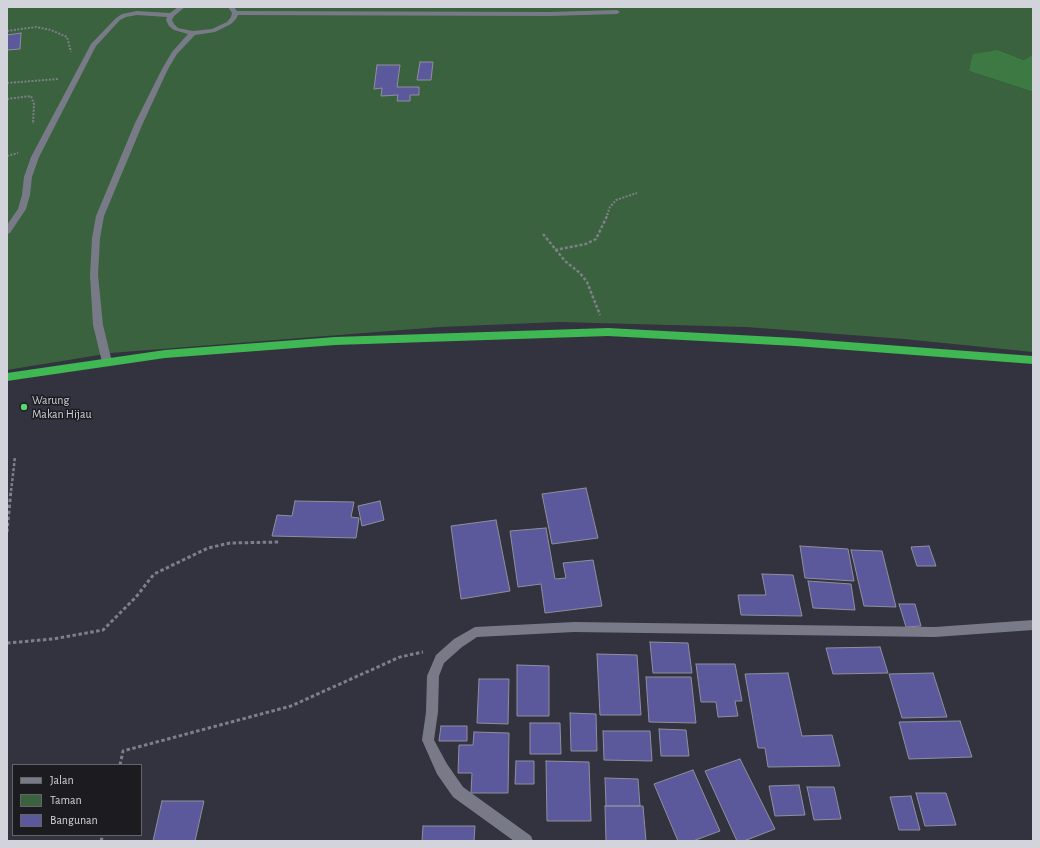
<!DOCTYPE html>
<html>
<head>
<meta charset="utf-8">
<style>
	body { margin:0 }
	#map { position:relative; width:1040px; height:848px; overflow:hidden; background:#32333f; font-family:"Alegreya Sans",sans-serif }
	canvas { display:block }
	.frame { position:absolute; inset:0; border:8px solid #d2d3db; pointer-events:none }
	.legend { position:absolute; left:12px; top:764px; width:130px; height:72px; box-sizing:border-box; background:#1b1b20; border:1px solid #64656b; margin:0; padding:5px 7px; list-style:none; font-size:12px; color:#d2d3db }
	.legend li { display:flex; align-items:center; gap:8px; height:20px }
	.legend b { width:20px; border:1px solid #64656b }
</style>
</head>
<body>
<div id="map">
<canvas width="1040" height="848"></canvas>
<div class="frame"></div>
<ul class="legend">
<li><b style="height:5px;background:#797a88"></b>Jalan</li>
<li><b style="height:11px;background:#3b623e"></b>Taman</li>
<li><b style="height:11px;background:#5b599c"></b>Bangunan</li>
</ul>
</div>
<script>
const g = document.querySelector('canvas').getContext('2d');
g.lineJoin = 'round';
function fill(path, color) {
  g.fillStyle = color;
  g.fill(path, 'evenodd');
}
function toPath(rows) {
  const path = new Path2D();
  for (const r of rows) {
    path.moveTo(r[0], r[1]);
    for (let i = 2; i < r.length; i += 2) path.lineTo(r[i], r[i + 1]);
  }
  return path;
}
function stroke(path, color, width, dash) {
  g.strokeStyle = color;
  g.lineWidth = width;
  g.lineCap = dash ? 'butt' : 'round';
  g.setLineDash(dash || []);
  g.stroke(path);
}
function write(font, color, halo, rows, align = 'center') {
  g.font = font + ' "Alegreya Sans",sans-serif';
  g.lineWidth = 3;
  g.setLineDash([]);
  g.textBaseline = 'middle';
  g.strokeStyle = halo;
  g.fillStyle = color;
  for (const [text, x, y, turn = 0] of rows) {
    g.save();
    g.translate(x, y);
    g.rotate((+turn || 0) * Math.PI / 180);
    g.textAlign = isNaN(turn) ? turn : align;
    if (halo) g.strokeText(text, 0, 0);
    g.fillText(text, 0, 0);
    g.restore();
  }
}
const green = toPath([
	[7,7,1033,7,1033,54,1024,60,998,50,969,71,1033,92,1033,352,904,339,746,327,559,322,440,327,111,353,7,370]
]);
const forest = toPath([
	[998,50,1024,60,1033,54,1033,92,969,71,973,54]
]);
const building = toPath([
	[21,33,20,49,7,50,7,35,21,33],
	[420,62,433,62,431,80,417,80,420,62],
	[377,65,400,65,397,87,419,87,419,95,410,95,410,101,397,101,398,95,381,96,382,88,374,89,377,65],
	[586,488,598,538,552,544,542,494,586,488],
	[295,501,354,502,351,517,359,518,356,538,272,536,277,515,292,516,295,501],
	[380,501,384,520,362,526,358,506,380,501],
	[496,520,510,591,461,599,451,526,496,520],
	[546,528,555,579,566,578,563,563,593,560,602,606,545,613,541,584,518,587,510,531,546,528],
	[800,546,848,549,854,581,805,578,800,546],
	[929,546,936,566,917,566,911,547,929,546],
	[851,550,882,551,896,607,864,606,851,550],
	[762,574,793,575,802,616,741,615,738,595,766,595,762,574],
	[808,581,851,584,855,610,813,608,808,581],
	[899,604,915,604,921,626,906,627,899,604],
	[650,642,688,643,692,673,653,673,650,642],
	[880,647,888,673,833,674,826,648,880,647],
	[597,654,637,655,641,715,600,715,597,654],
	[696,664,735,664,742,701,735,701,738,716,718,717,716,702,701,702,696,664],
	[517,665,549,666,549,716,517,716,517,665],
	[788,673,802,736,832,735,840,766,768,767,765,748,758,748,745,674,788,673],
	[933,673,947,717,902,718,889,674,933,673],
	[646,677,691,677,696,723,649,722,646,677],
	[479,679,509,679,508,724,477,723,479,679],
	[570,713,596,714,597,751,571,751,570,713],
	[960,721,972,757,909,759,899,722,960,721],
	[530,723,560,723,561,754,530,754,530,723],
	[441,726,467,726,467,741,439,741,441,726],
	[659,729,686,730,689,756,661,756,659,729],
	[603,731,650,731,652,761,604,760,603,731],
	[474,732,509,733,508,793,471,793,472,773,458,773,459,745,473,745,474,732],
	[740,759,775,829,744,841,737,841,705,771,740,759],
	[516,761,534,761,534,784,515,784,516,761],
	[546,761,589,762,591,821,547,821,546,761],
	[693,770,720,831,693,841,678,841,654,784,693,770],
	[605,778,638,779,640,806,606,806,605,778],
	[799,785,805,815,775,816,769,786,799,785],
	[807,787,834,787,841,819,814,820,807,787],
	[916,793,946,793,956,825,925,826,916,793],
	[911,796,920,830,899,830,890,797,911,796],
	[162,801,204,801,195,841,153,841,162,801],
	[605,806,643,806,646,841,606,841,605,806],
	[423,826,475,826,474,841,422,841,423,826]
]);
const pathFar2 = toPath([
	[7,31,36,27,51,30,67,37,71,52],
	[7,83,58,79],
	[7,99,31,96,34,104,33,124],
	[7,156,18,153],
	[607,215,610,207,616,200,637,193]
]);
const pathFar1 = toPath([
	[543,234,565,261,580,273,587,282,600,315],
	[555,250,586,244,596,239,608,214],
	[11,491,15,457]
]);
const path = toPath([
	[7,532,11,490],
	[7,643,53,639,103,630,136,597,154,574,208,548,230,543,280,542],
	[120,765,123,751,291,706,400,657,423,652],
	[101,841,103,835]
]);
const minor = toPath([
	[178,7,185,7,174,16,172,20,174,24,178,28,193,31,212,29,227,22,231,17,232,13,228,7,234,7,237,11,549,12,617,10,620,12,617,14,549,16,238,15,236,19,231,24,215,32,195,35,177,54,168,69,143,123,104,216,100,238,98,275,103,325,112,362,107,365,102,362,93,325,90,275,92,238,96,216,135,123,162,69,172,52,188,34,174,30,169,26,166,20,167,17,137,15,126,17,120,20,96,46,39,157,32,177,30,195,26,209,10,233,7,234,7,225,18,209,22,195,24,177,31,157,91,44,116,18,122,14,137,11,170,13,178,7],
	[1033,620,1033,630,935,637,574,632,477,637,462,647,444,663,439,676,438,712,434,740,447,764,463,787,531,836,533,841,514,841,453,797,437,774,422,740,426,712,427,676,436,655,454,639,475,627,574,622,935,627,1033,620]
]);
const highway = toPath([
	[608,328,795,338,1033,356,1033,364,795,346,608,336,335,345,165,358,7,381,7,373,165,350,335,337,608,328]
]);
const markers = [
	[24,407,4,"#5dd56d"]
];
const poiNames = [
	["Warung",32,400],
	["Makan Hijau",32,414]
];
fill(green, '#3b623e');
fill(forest, '#3d7943');
fill(building, '#5b599c');
stroke(building, '#8f8f9e', 1);
stroke(pathFar2, '#7e7f89', 2, [2, 1.5]);
stroke(pathFar1, '#7e7f89', 2.5, [3, 2]);
stroke(path, '#7e7f89', 3, [3.5, 2.5]);
fill(minor, '#797a88');
fill(highway, '#3fb752');
for (const [x, y, r, color] of markers) {
  const dot = new Path2D();
  dot.arc(x, y, r, 0, 2 * Math.PI);
  g.fillStyle = color;
  g.fill(dot);
  stroke(dot, '#1b1b20', 1.5);
}
write('12px', '#d2d3db', '#1b1b20', poiNames, 'left');
</script>
</body>
</html>
